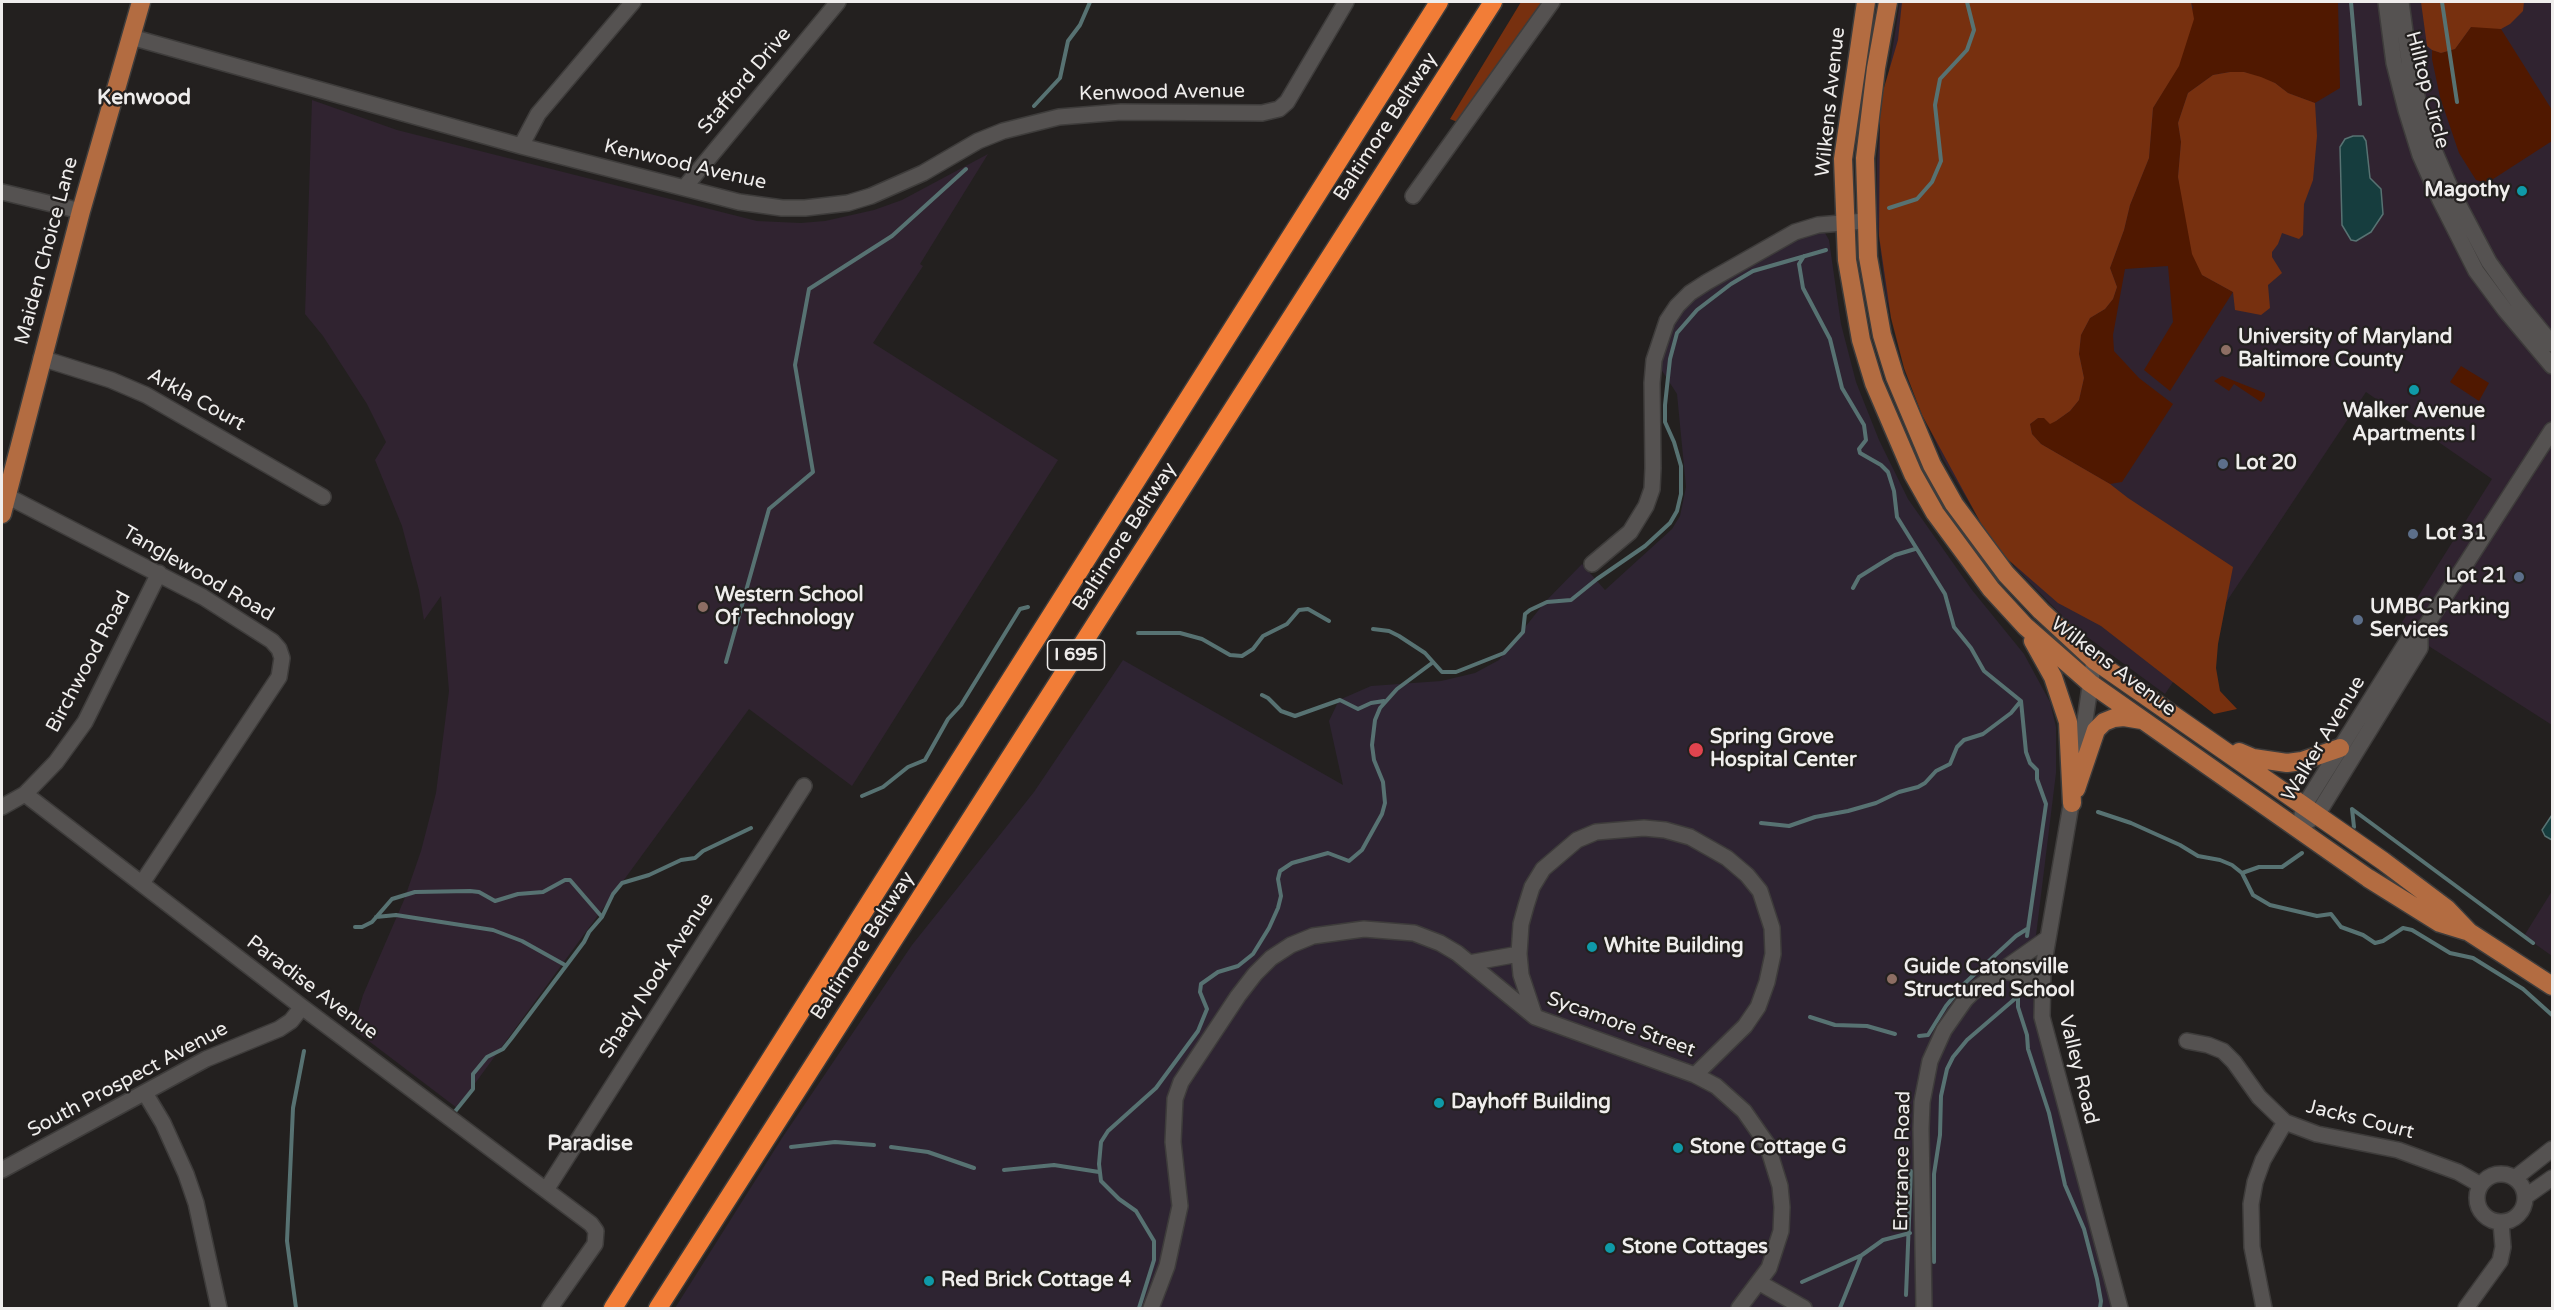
<!DOCTYPE html>
<html>
<head>
<meta charset="utf-8">
<style>
	body { margin:0 }
	#map { position:relative; width:2554px; height:1310px; overflow:hidden; background:#23201f; font-family:"Varela Round",sans-serif }
	canvas { display:block }
	.frame { position:absolute; inset:0; border:3px solid #efedec; pointer-events:none }
</style>
</head>
<body>
<div id="map">
<canvas width="2554" height="1310"></canvas>
<div class="frame"></div>
</div>
<script>
const g = document.querySelector('canvas').getContext('2d');
g.lineJoin = 'round';
function fill(path, color) {
  g.fillStyle = color;
  g.fill(path, 'evenodd');
}
function toPath(rows) {
  const path = new Path2D();
  for (const r of rows) {
    if (r.length === 3) {
      path.moveTo(r[0] + r[2], r[1]);
      path.arc(r[0], r[1], r[2], 0, 2 * Math.PI);
      continue;
    }
    path.moveTo(r[0], r[1]);
    for (let i = 2; i < r.length; i += 2) path.lineTo(r[i], r[i + 1]);
  }
  return path;
}
function stroke(path, color, width, dash) {
  g.strokeStyle = color;
  g.lineWidth = width;
  g.lineCap = dash ? 'butt' : 'round';
  g.setLineDash(dash || []);
  g.stroke(path);
}
function write(font, color, halo, rows, align = 'center') {
  g.font = font + ' "Varela Round",sans-serif';
  g.lineWidth = 4.5;
  g.setLineDash([]);
  g.textBaseline = 'middle';
  g.strokeStyle = halo;
  g.fillStyle = color;
  for (const [text, x, y, turn = 0] of rows) {
    g.save();
    g.translate(x, y);
    g.rotate((+turn || 0) * Math.PI / 180);
    g.textAlign = isNaN(turn) ? turn : align;
    if (halo) g.strokeText(text, 0, 0);
    g.fillText(text, 0, 0);
    g.restore();
  }
}
const education = toPath([
	[1900,2,2552,2,2552,725,2399,627,2492,479,2366,392,2165,694,2071,625,2016,568,1987,532,1943,459,1906,373,1886,296,1877,221,1877,160,1881,121],
	[312,100,397,130,757,221,801,223,825,221,874,210,902,200,988,154,920,264,923,266,873,343,1058,460,852,786,749,709,457,1108,353,1029,363,995,404,900,421,851,436,793,449,691,441,596,424,620,419,590,402,526,375,460,386,442,367,404,323,336,305,314],
	[2552,891,2552,956,2524,936]
]);
const medical = toPath([
	[1814,233,1825,233,1829,240,1841,324,1856,382,1879,440,1908,499,1972,590,2024,654,2050,702,2056,727,2056,773,2033,960,2032,992,2040,1036,2113,1308,675,1308,782,1138,912,945,1034,792,1123,660,1343,785,1329,721,1339,700,1371,686,1441,681,1475,673,1499,660,1545,602,1582,564,1605,590,1672,529,1680,516,1686,487,1677,394,1657,363,1675,316,1690,301,1775,249]
]);
const green = toPath([
	[2191,2,2338,2,2340,88,2315,103,2288,93,2275,83,2244,72,2230,72,2213,75,2188,93,2178,123,2181,142,2178,177,2202,275,2233,292,2170,391,2144,370,2173,322,2168,266,2125,269,2113,335,2114,351,2139,378,2173,404,2122,482,2110,484,2041,444,2032,434,2030,424,2038,418,2044,417,2050,423,2056,421,2070,411,2079,400,2084,378,2079,354,2081,335,2090,318,2105,309,2113,299,2117,287,2110,268,2124,230,2130,205,2149,158,2153,108,2179,65,2193,7],
	[2485,26,2501,29,2552,110,2552,141,2487,183,2476,180,2459,153,2440,97,2432,59,2432,50,2441,53,2455,49,2471,27],
	[2461,366,2489,383,2479,401,2450,382],
	[2222,376,2265,393,2265,396,2261,402,2234,384,2229,391,2214,381]
]);
const forest = toPath([
	[1521,2,1543,2,1460,123,1450,119],
	[1902,2,2191,2,2194,19,2179,66,2153,108,2149,158,2130,205,2124,230,2110,268,2117,287,2113,299,2105,309,2090,318,2081,335,2079,354,2084,378,2079,400,2070,411,2056,421,2050,424,2044,418,2038,418,2030,424,2032,434,2041,444,2110,484,2128,498,2233,567,2218,644,2216,668,2220,691,2237,709,2214,714,2101,626,2058,603,2004,556,1989,538,1922,415,1904,368,1891,318,1879,236,1880,115,1883,91,1898,40],
	[2421,2,2524,2,2523,11,2510,24,2501,29,2471,27,2455,49,2441,53,2432,50,2427,46],
	[2230,72,2244,72,2261,77,2275,83,2288,93,2315,103,2317,136,2313,180,2304,204,2303,235,2299,239,2282,233,2278,244,2272,252,2272,257,2282,273,2268,285,2270,308,2261,315,2235,310,2233,292,2202,275,2192,254,2178,177,2181,142,2178,123,2188,93,2213,75]
]);
const water = toPath([
	[2353,136,2363,136,2366,141,2370,178,2381,189,2383,214,2371,232,2356,241,2351,240,2342,225,2340,147,2345,139,2353,136],
	[2552,815,2552,840,2545,836,2542,830,2552,815]
]);
const stream = toPath([
	[2351,2,2360,104],
	[2442,2,2457,102],
	[1034,106,1060,78,1068,41,1080,25,1090,2],
	[1889,208,1917,199,1932,182,1941,161,1935,105,1940,79,1967,50,1974,30,1967,2],
	[1804,256,1799,264,1803,288,1830,339,1842,388,1864,425,1866,440,1859,449,1860,453,1881,465,1888,472,1894,491,1897,517,1945,594,1954,627,1971,648,1984,671,2021,701,2026,752,2030,763,2037,770,2037,779,2046,804,2027,936],
	[1853,588,1859,577,1883,562,1895,555,1915,549],
	[1373,629,1389,631,1399,636,1425,653,1442,672,1456,672,1504,653,1523,632,1525,614,1530,610,1547,602,1571,600,1597,579,1645,546,1670,523,1677,511,1681,494,1681,466,1674,442,1665,422,1665,405,1670,359,1677,333,1697,310,1731,284,1753,271,1826,250],
	[1138,633,1180,633,1202,639,1230,655,1242,656,1253,649,1263,636,1287,624,1299,610,1308,609,1329,621],
	[726,662,769,509,813,472,795,365,809,289,892,236,966,169],
	[1262,695,1268,698,1281,711,1295,716,1340,700,1358,709,1371,703,1384,701],
	[862,796,883,787,908,767,925,760,948,719,961,705,1020,609,1028,607],
	[2352,809,2533,943],
	[2352,809,2354,827],
	[2098,812,2131,823,2180,845,2198,856,2220,860,2232,865,2242,873,2253,895,2270,905,2317,916,2331,914,2341,927,2363,935,2375,943,2383,941,2403,928,2412,930,2450,953,2473,958,2523,989,2552,1015],
	[1761,823,1789,826,1815,817,1848,811,1876,803,1899,792,1918,787,1925,783,1936,771,1950,764,1957,747,1964,740,1983,734,2011,713,2020,702],
	[2242,873,2259,867,2282,867,2302,853],
	[376,917,396,915,493,930,522,941,565,965],
	[355,927,362,927,372,922,392,899,415,892,470,891,479,892,495,901,518,894,543,892,565,880,570,880,602,917],
	[2018,985,2018,1007,2027,1035,2028,1049,2049,1113,2065,1185,2084,1229,2097,1279,2101,1301,2100,1308],
	[1810,1017,1835,1025,1867,1026,1895,1034],
	[1919,1036,1928,1035,1946,1006,1965,983,2016,936,2027,929],
	[453,1114,473,1089,473,1074,487,1057,503,1049,511,1039,584,942,589,932,602,917,613,894,622,883,649,875,681,860,695,858,703,851,751,828],
	[791,1147,835,1142,874,1145],
	[891,1147,928,1152,974,1168],
	[1004,1170,1054,1165,1099,1172],
	[1934,1262,1934,1174,1940,1135,1941,1096,1947,1069,1953,1057,1967,1040,2017,997],
	[1802,1282,1862,1255,1883,1240,1910,1233],
	[1906,1295,1911,1171],
	[296,1308,287,1241,293,1108,304,1051],
	[1139,1308,1154,1260,1154,1241,1136,1211,1119,1199,1101,1181,1099,1164,1101,1142,1108,1131,1156,1088,1198,1031,1207,1009,1200,992,1201,984,1218,972,1238,966,1253,954,1269,928,1278,908,1281,896,1278,879,1280,871,1292,863,1328,853,1349,861,1362,850,1382,814,1385,803,1383,782,1374,760,1372,745,1375,720,1380,708,1397,689,1432,663],
	[1840,1308,1861,1256]
]);
const minor = toPath([
	[2386,2,2394,63,2406,110,2420,155,2440,200,2476,271,2505,310,2552,366],
	[2401,2,2409,61,2419,105,2434,150,2453,194,2489,262,2517,301,2552,344],
	[131,37,521,146,739,202,782,208,805,208,848,203,871,196,923,173,978,141,1003,131,1059,117,1121,112,1262,113,1279,109,1287,102,1346,2],
	[521,146,538,114,633,2],
	[684,188,838,2],
	[2,192,81,211],
	[1413,196,1552,2],
	[41,358,111,380,146,395,323,497],
	[7,496,203,597,272,641,279,649,282,658,279,677,142,883],
	[1592,564,1630,532,1646,506,1652,489,1653,468,1652,383,1654,360,1667,321,1677,306,1690,293,1707,282,1795,232,1818,225,1865,221],
	[2078,767,2094,660],
	[2073,793,2043,968,2042,1017,2120,1308],
	[25,794,56,762,85,722,159,573],
	[2,807,25,794,302,1007,591,1224,596,1231,595,1244,550,1308],
	[2302,815,2304,806,2408,640,2420,635],
	[2298,828,2317,815,2420,648,2420,635,2552,430],
	[1469,963,1519,954],
	[2003,971,2021,974,2041,991],
	[1535,1017,1521,975,1519,954,1521,924,1526,906,1532,887,1543,869,1577,840,1596,832,1644,828,1665,830,1690,837,1727,858,1747,875,1760,891,1772,928,1773,954,1767,982,1758,1007,1745,1026,1695,1075],
	[2187,1041,2208,1045,2223,1051,2234,1062,2259,1097,2285,1122,2317,1134,2398,1150,2458,1172,2479,1184],
	[145,1093,163,1123,186,1174,196,1203,219,1308],
	[2,1170,206,1059,279,1029,291,1021,302,1007],
	[2501,1198,24],
	[2515,1178,2552,1149],
	[546,1190,804,786],
	[2525,1197,2552,1178],
	[1760,1283,1804,1308],
	[1151,1308,1167,1266,1180,1206,1173,1142,1175,1099,1181,1082,1238,996,1255,974,1271,958,1291,945,1313,936,1364,929,1414,933,1440,943,1457,953,1535,1017,1695,1075,1716,1086,1744,1111,1767,1144,1780,1186,1782,1207,1781,1231,1769,1268,1739,1308],
	[1924,1308,1921,1129,1922,1102,1930,1061,1944,1030,1965,1000,1977,988,2048,938],
	[2264,1308,2252,1247,2251,1204,2255,1182,2263,1160,2285,1122],
	[2466,1308,2500,1261,2503,1247,2501,1223]
]);
const major = toPath([
	[1866,2,1843,159,1847,260,1861,340,1874,383,1913,474,1935,513,1991,589,2025,626,2090,683,2368,878,2440,923,2466,931],
	[1888,2,1876,68,1865,158,1868,257,1882,335,1895,377,1932,465,1954,504,2006,574,2041,611,2094,660,2383,861,2447,909,2469,932,2552,986],
	[2,514,81,211,141,2],
	[2033,641,2053,677,2068,722,2072,803],
	[2239,752,2253,758,2287,763,2302,761,2340,748],
	[2076,789,2096,730,2104,722,2114,718,2124,717,2142,720]
]);
const highway = toPath([
	[613,1308,1439,2],
	[658,1308,1493,2]
]);
const markers = [
	[2522,191,6,"#0f9aa8"],
	[2226,350,6,"#8d6e63"],
	[2414,390,6,"#0f9aa8"],
	[2223,464,6,"#5c6f8a"],
	[2413,534,6,"#5c6f8a"],
	[2519,577,6,"#5c6f8a"],
	[703,607,6,"#8d6e63"],
	[2358,620,6,"#5c6f8a"],
	[1696,750,8,"#e0444e"],
	[1592,947,6,"#0f9aa8"],
	[1892,979,6,"#8d6e63"],
	[1439,1103,6,"#0f9aa8"],
	[1678,1148,6,"#0f9aa8"],
	[1610,1248,6,"#0f9aa8"],
	[929,1281,6,"#0f9aa8"]
];
const shields = [
	[1076,655,57]
];
const shieldNames = [
	["I 695",1076,655]
];
const streetNames = [
	["Stafford Drive",745,81,-50],
	["Hilltop Circle",2427,90,75],
	["Kenwood Avenue",1162,93,-1],
	["Wilkens Avenue",1831,102,-84],
	["Baltimore Beltway",1386,127,-57],
	["Kenwood Avenue",685,165,13],
	["Maiden Choice Lane",47,251,-75],
	["Arkla Court",196,400,29],
	["Baltimore Beltway",1125,537,-57],
	["Tanglewood Road",198,574,30],
	["Birchwood Road",89,662,-62],
	["Wilkens Avenue",2113,667,37],
	["Walker Avenue",2324,739,-59],
	["Baltimore Beltway",863,946,-57],
	["Shady Nook Avenue",657,976,-57],
	["Paradise Avenue",312,988,37],
	["Sycamore Street",1621,1025,20],
	["Valley Road",2078,1070,76],
	["South Prospect Avenue",128,1080,-28],
	["Jacks Court",2360,1120,14],
	["Entrance Road",1903,1161,-89]
];
const poiNames = [
	["Magothy",2510,191,"right"],
	["University of Maryland",2238,338],
	["Baltimore County",2238,361],
	["Walker Avenue",2414,412,"center"],
	["Apartments I",2414,435,"center"],
	["Lot 20",2235,464],
	["Lot 31",2425,534],
	["Lot 21",2507,577,"right"],
	["Western School",715,596],
	["Of Technology",715,619],
	["UMBC Parking",2370,608],
	["Services",2370,631],
	["Spring Grove",1710,738],
	["Hospital Center",1710,761],
	["White Building",1604,947],
	["Guide Catonsville",1904,968],
	["Structured School",1904,991],
	["Dayhoff Building",1451,1103],
	["Stone Cottage G",1690,1148],
	["Stone Cottages",1622,1248],
	["Red Brick Cottage 4",941,1281]
];
const neighbourhoodNames = [
	["Kenwood",144,98],
	["Paradise",590,1144]
];
fill(education, '#302330');
fill(medical, '#2e2432');
fill(green, '#501800');
fill(forest, '#77300f');
fill(water, '#163d3e');
stroke(water, '#577272', 1.5);
stroke(stream, '#577272', 4);
stroke(minor, '#3e3c3b', 18);
stroke(major, '#3e3c3b', 21);
stroke(highway, '#3e3c3b', 21);
stroke(minor, '#555251', 15);
stroke(major, '#b36c41', 18);
stroke(highway, '#f27d37', 18);
for (const [x, y, r, color] of markers) {
  const dot = new Path2D();
  dot.arc(x, y, r, 0, 2 * Math.PI);
  g.fillStyle = color;
  g.fill(dot);
  stroke(dot, '#23201f', 2);
}
for (const [x, y, w] of shields) {
  const box = new Path2D();
  box.roundRect(x - w / 2, y - 15, w, 30, 4.5);
  g.fillStyle = '#23201f';
  g.fill(box);
  stroke(box, '#efedec', 1.5);
}
write('bold 18px', '#efedec', null, shieldNames);
write('20px', '#efedec', '#23201f', streetNames);
write('bold 20px', '#efedec', '#23201f', poiNames, 'left');
write('bold 21px', '#efedec', '#23201f', neighbourhoodNames);
</script>
</body>
</html>
